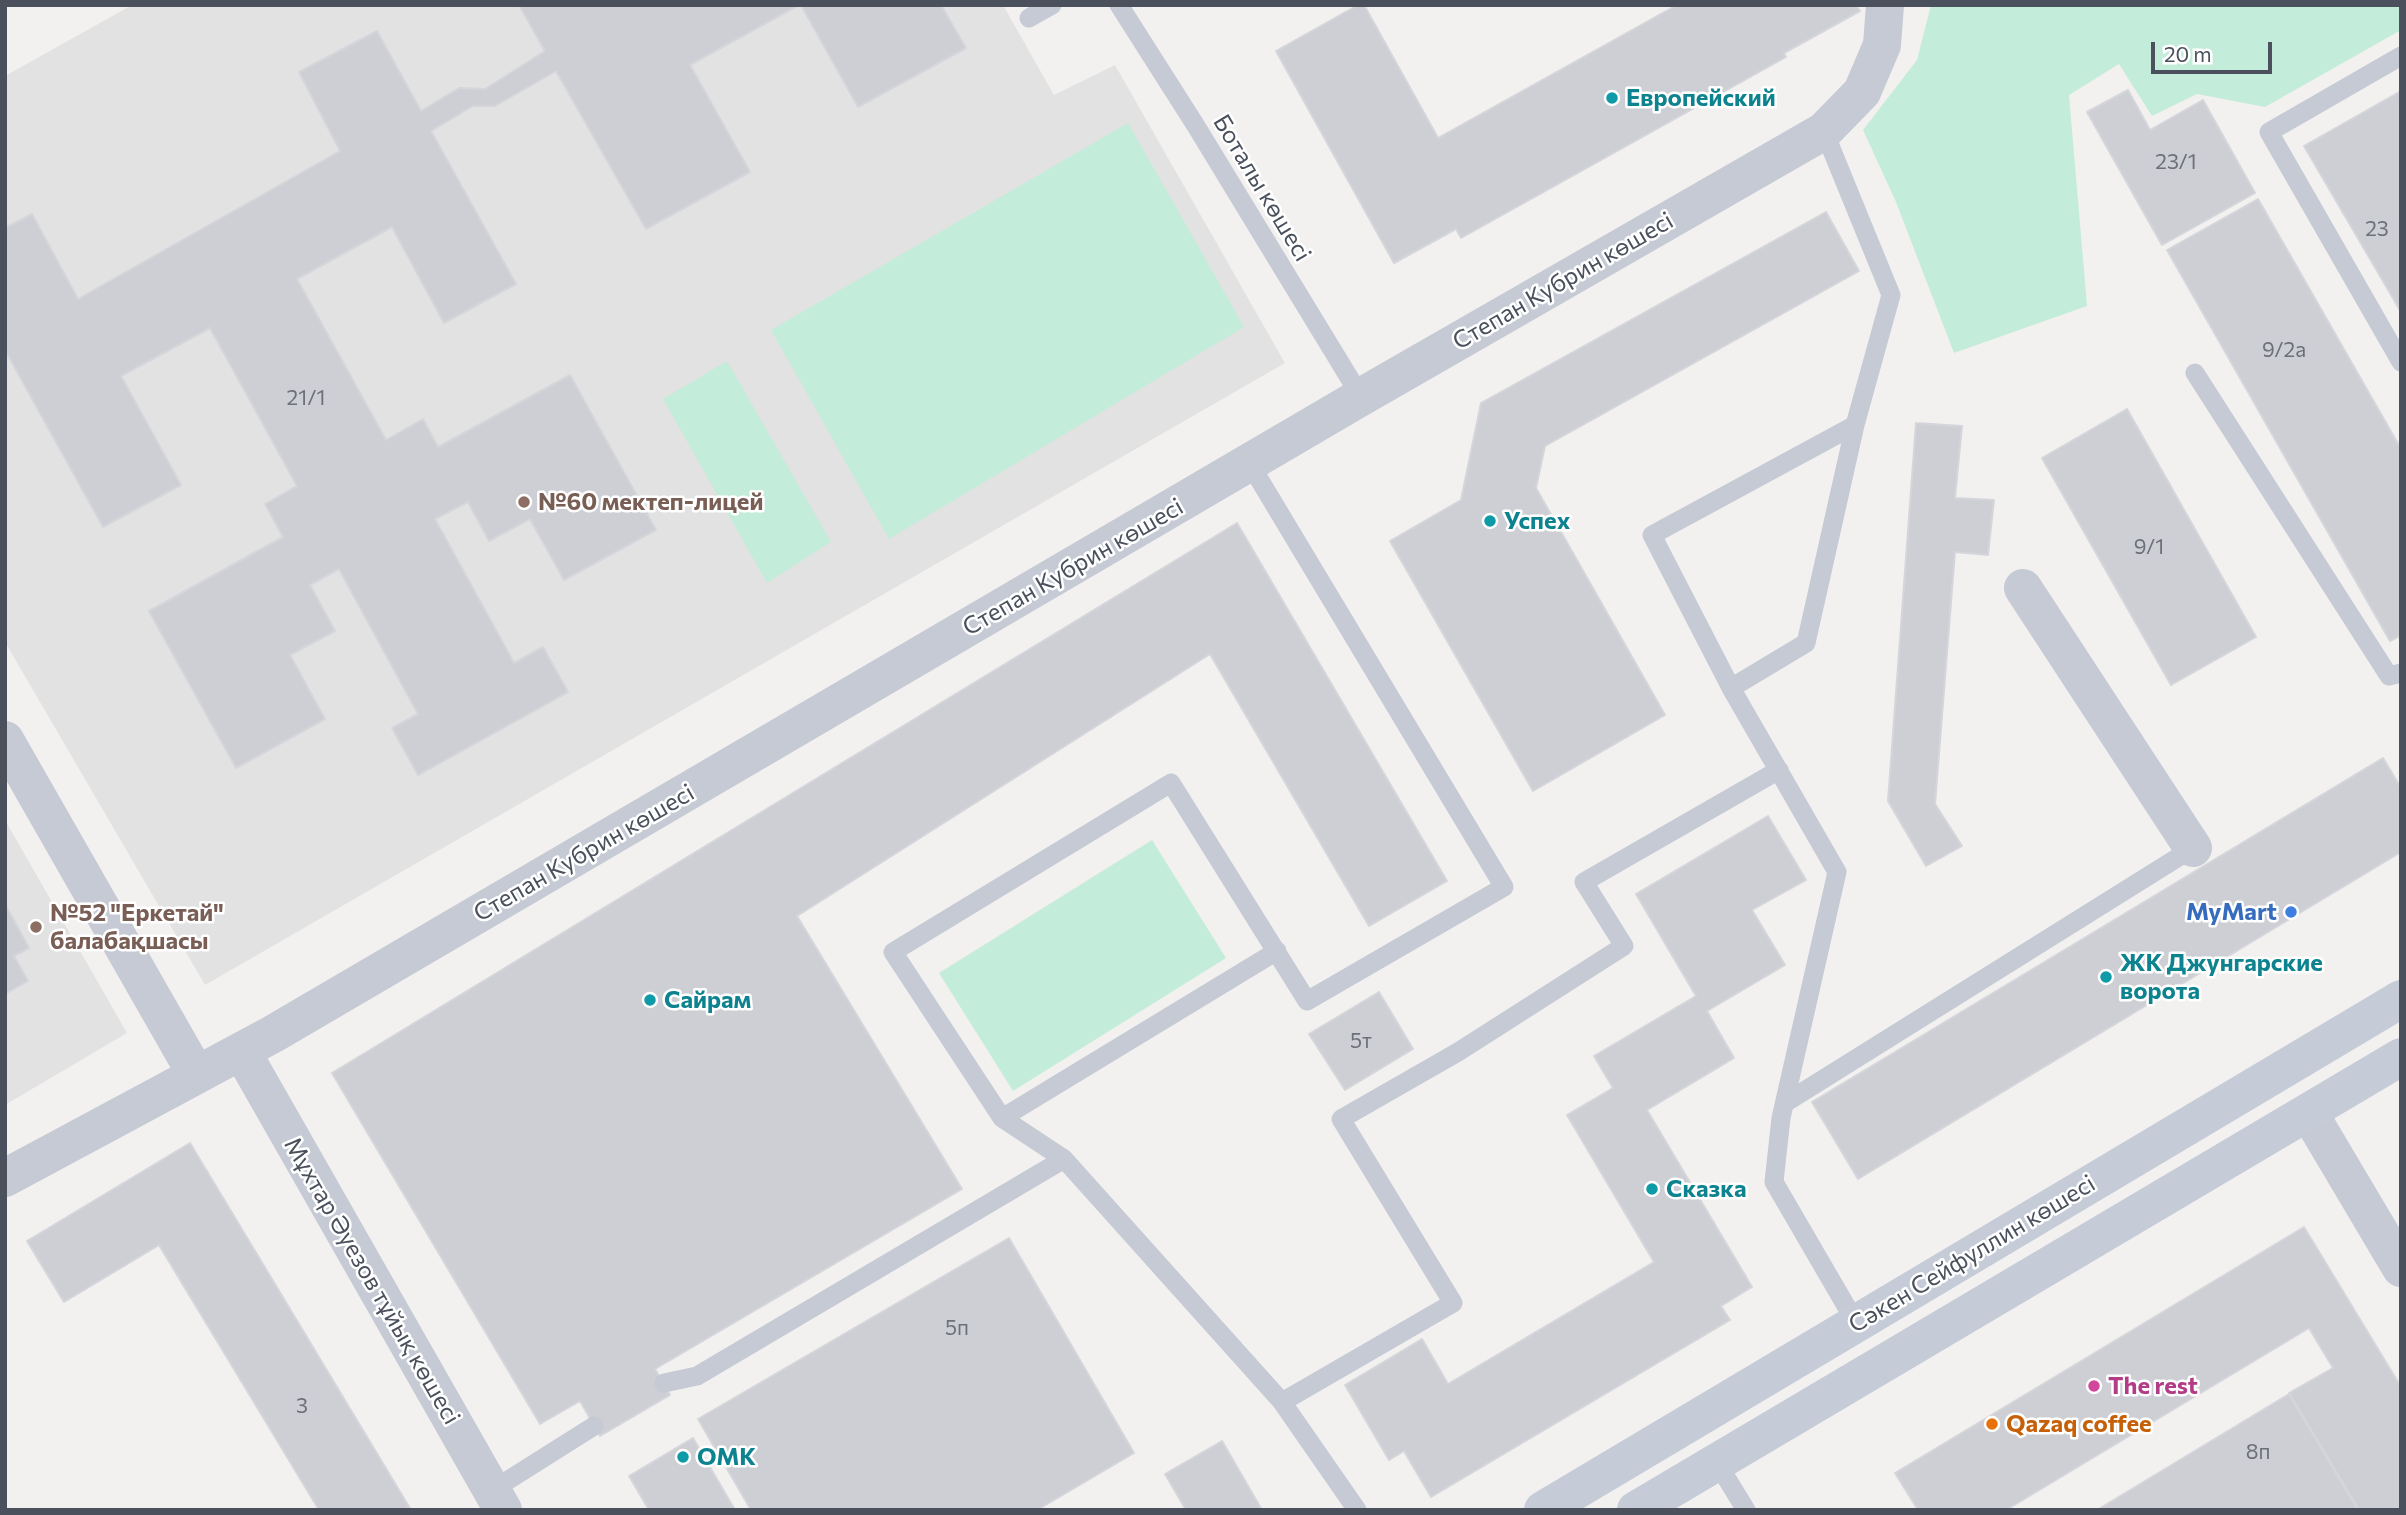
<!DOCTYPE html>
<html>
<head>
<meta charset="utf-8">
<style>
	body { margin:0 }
	#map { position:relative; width:2406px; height:1515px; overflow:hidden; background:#f3f1f0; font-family:Commissioner,sans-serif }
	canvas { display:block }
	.frame { position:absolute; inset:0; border:7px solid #4a505c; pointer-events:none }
	.scale { position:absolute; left:2151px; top:42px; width:121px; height:32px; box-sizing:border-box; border:4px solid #4a505c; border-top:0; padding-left:9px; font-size:21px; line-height:24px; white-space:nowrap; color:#4a505c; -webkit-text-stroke:5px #fff; paint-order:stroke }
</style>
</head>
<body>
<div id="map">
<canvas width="2406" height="1515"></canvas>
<div class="frame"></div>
<div class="scale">20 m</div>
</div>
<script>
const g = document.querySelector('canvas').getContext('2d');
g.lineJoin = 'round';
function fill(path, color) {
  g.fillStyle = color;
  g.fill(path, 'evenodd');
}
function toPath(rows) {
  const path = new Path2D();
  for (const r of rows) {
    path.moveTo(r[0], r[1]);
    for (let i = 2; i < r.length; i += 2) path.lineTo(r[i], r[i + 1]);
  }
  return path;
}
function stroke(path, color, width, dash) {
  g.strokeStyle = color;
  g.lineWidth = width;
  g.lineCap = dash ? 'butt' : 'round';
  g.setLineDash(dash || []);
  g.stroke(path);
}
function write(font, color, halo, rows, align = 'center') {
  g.font = font + ' Commissioner,sans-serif';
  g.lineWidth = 5;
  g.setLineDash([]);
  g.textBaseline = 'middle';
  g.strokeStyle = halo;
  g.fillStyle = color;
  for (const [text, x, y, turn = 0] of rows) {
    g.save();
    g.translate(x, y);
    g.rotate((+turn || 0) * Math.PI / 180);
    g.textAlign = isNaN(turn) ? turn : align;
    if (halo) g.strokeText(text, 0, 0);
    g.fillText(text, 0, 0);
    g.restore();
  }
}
const education = toPath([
	[132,5,1003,5,1054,95,1115,65,1285,363,205,985,5,642,5,76],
	[5,820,127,1033,5,1105]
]);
const green = toPath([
	[1931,5,2401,5,2401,30,2265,107,2197,94,2152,116,2119,64,2069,95,2087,306,1954,353,1896,202,1863,130,1917,60],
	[1128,123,1244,327,889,539,771,330],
	[727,361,831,542,767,583,663,399],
	[1152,840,1226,958,1013,1091,939,973]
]);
const building = toPath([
	[519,5,799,5,690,65,750,172,646,229,556,71,495,106,473,106,431,131,516,284,444,323,392,227,297,279,386,440,423,419,438,447,570,375,656,530,564,580,530,519,489,541,468,502,435,519,514,663,543,647,568,692,418,775,392,728,418,714,339,569,310,585,335,631,290,655,325,719,236,768,149,611,283,537,265,504,297,486,210,328,121,376,181,485,103,527,5,350,5,228,32,214,78,299,340,151,299,72,377,31,421,111,459,88,485,89,545,51,519,5],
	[801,5,941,5,966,48,858,107,801,5],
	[1358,5,1364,5,1438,138,1677,5,1856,5,1860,11,1784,53,1786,57,1461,238,1456,229,1394,263,1276,51,1358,5],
	[2128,90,2150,130,2203,100,2255,193,2162,245,2087,112,2128,90],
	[2401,91,2401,312,2304,146,2401,91],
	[2258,199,2401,449,2401,635,2390,641,2167,250,2258,199],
	[1826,212,1859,271,1545,446,1536,488,1665,715,1533,791,1390,541,1461,500,1481,403,1826,212],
	[2127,409,2256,637,2171,685,2042,458,2127,409],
	[1916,423,1962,426,1955,498,1994,500,1988,555,1955,552,1935,804,1962,846,1926,866,1888,801,1916,423],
	[1237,523,1447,881,1369,926,1210,654,797,916,962,1189,655,1369,670,1395,600,1436,580,1401,540,1424,332,1073,1237,523],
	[2383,758,2401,788,2401,852,1858,1179,1812,1102,2383,758],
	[1768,816,1806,880,1752,910,1785,965,1707,1011,1734,1058,1647,1110,1752,1287,1721,1306,1730,1320,1431,1497,1404,1451,1389,1460,1345,1385,1422,1339,1448,1384,1654,1262,1567,1115,1613,1088,1594,1056,1696,996,1636,894,1768,816],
	[5,904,29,948,14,956,28,981,5,994,5,904],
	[1379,992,1413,1049,1345,1090,1309,1034,1379,992],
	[190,1143,411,1510,319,1510,159,1245,64,1302,27,1241,190,1143],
	[2304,1227,2401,1387,2401,1510,2359,1510,2289,1393,2333,1368,2309,1328,2006,1510,1918,1510,1895,1473,2304,1227],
	[1009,1238,1134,1453,1037,1510,751,1510,698,1419,1009,1238],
	[2289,1394,2358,1510,2097,1510,2289,1394],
	[693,1438,735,1510,649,1510,629,1476,693,1438],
	[1222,1441,1262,1510,1186,1510,1165,1474,1222,1441]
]);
const service = toPath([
	[1119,5,1196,126,1361,397],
	[1029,18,1052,5],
	[2401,56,2269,132,2401,362],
	[1824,131,1891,295,1855,425,1652,535,1731,688,1837,872,1781,1118,1774,1182,1856,1323],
	[2195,373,2389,676,2401,673],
	[1250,464,1504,887,1307,1001,1171,783,893,952,1002,1118,1064,1159,1282,1402,1357,1510],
	[1731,688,1806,643,1855,425],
	[1785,1103,2193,848],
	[1002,1118,1277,951],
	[664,1383,697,1376,1064,1159],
	[1282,1402,1453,1303,1341,1119,1458,1052,1624,946,1584,882,1779,770],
	[1716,1461,1746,1510],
	[491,1491,594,1426]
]);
const minor = toPath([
	[2023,588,2193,848],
	[5,740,196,1074],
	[242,1052,503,1510],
	[2309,1113,2401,1268],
	[5,1178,273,1034,1361,397,1824,131,1862,92,1882,45,1885,5]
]);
const secondary = toPath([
	[1543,1510,2401,999],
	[1636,1510,2401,1057]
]);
const markers = [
	[1612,98,7,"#0f9aa8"],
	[524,502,7,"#8d6e63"],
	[1490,521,7,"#0f9aa8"],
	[2291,912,7,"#3f7fe0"],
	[36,927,7,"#8d6e63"],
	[2106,977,7,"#0f9aa8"],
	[650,1000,7,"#0f9aa8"],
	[1652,1189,7,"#0f9aa8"],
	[2094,1386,7,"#d1479c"],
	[1992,1424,7,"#e8710a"],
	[683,1457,7,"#0f9aa8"]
];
const numberNames = [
	["23/1",2176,162],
	["23",2377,229],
	["9/2а",2284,350],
	["21/1",306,398],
	["9/1",2149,547],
	["5т",1361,1041],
	["5п",957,1328],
	["3",302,1406],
	["8п",2258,1452]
];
const cultureNames = [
	["Европейский",1626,98],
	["Успех",1504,521],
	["ЖК Джунгарские",2120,963],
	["ворота",2120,991],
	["Сайрам",664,1000],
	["Сказка",1666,1189],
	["ОМК",697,1457]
];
const streetNames = [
	["Боталы көшесі",1262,188,59],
	["Степан Кубрин көшесі",1563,281,-30],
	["Степан Кубрин көшесі",1073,567,-30],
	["Степан Кубрин көшесі",584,853,-30],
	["Сәкен Сейфуллин көшесі",1972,1254,-31],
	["Мұхтар Әуезов тұйық көшесі",372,1281,60]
];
const educationNames = [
	["№60 мектеп-лицей",538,502],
	["№52 \"Еркетай\"",50,913],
	["балабақшасы",50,941]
];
const shopNames = [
	["MyMart",2277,912]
];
const hotelNames = [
	["The rest",2108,1386]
];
const foodNames = [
	["Qazaq coffee",2006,1424]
];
fill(education, '#e3e2e2');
fill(green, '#c3ecda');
fill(building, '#cecfd4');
stroke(building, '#d5d6db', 2);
stroke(service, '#c5cad4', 19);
stroke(minor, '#c5cad4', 38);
stroke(secondary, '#c5cbd7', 38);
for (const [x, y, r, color] of markers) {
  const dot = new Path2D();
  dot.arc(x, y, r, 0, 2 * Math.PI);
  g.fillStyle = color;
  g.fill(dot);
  stroke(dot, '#fff', 2.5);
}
write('21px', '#6b707a', null, numberNames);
write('bold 24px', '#0d838f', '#fff', cultureNames, 'left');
write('24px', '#4a505c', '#fff', streetNames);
write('bold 24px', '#785e54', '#fff', educationNames, 'left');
write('bold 24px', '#366cbe', '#fff', shopNames, 'right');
write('bold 24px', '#b23c85', '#fff', hotelNames, 'left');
write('bold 24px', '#c56008', '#fff', foodNames, 'left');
</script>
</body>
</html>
